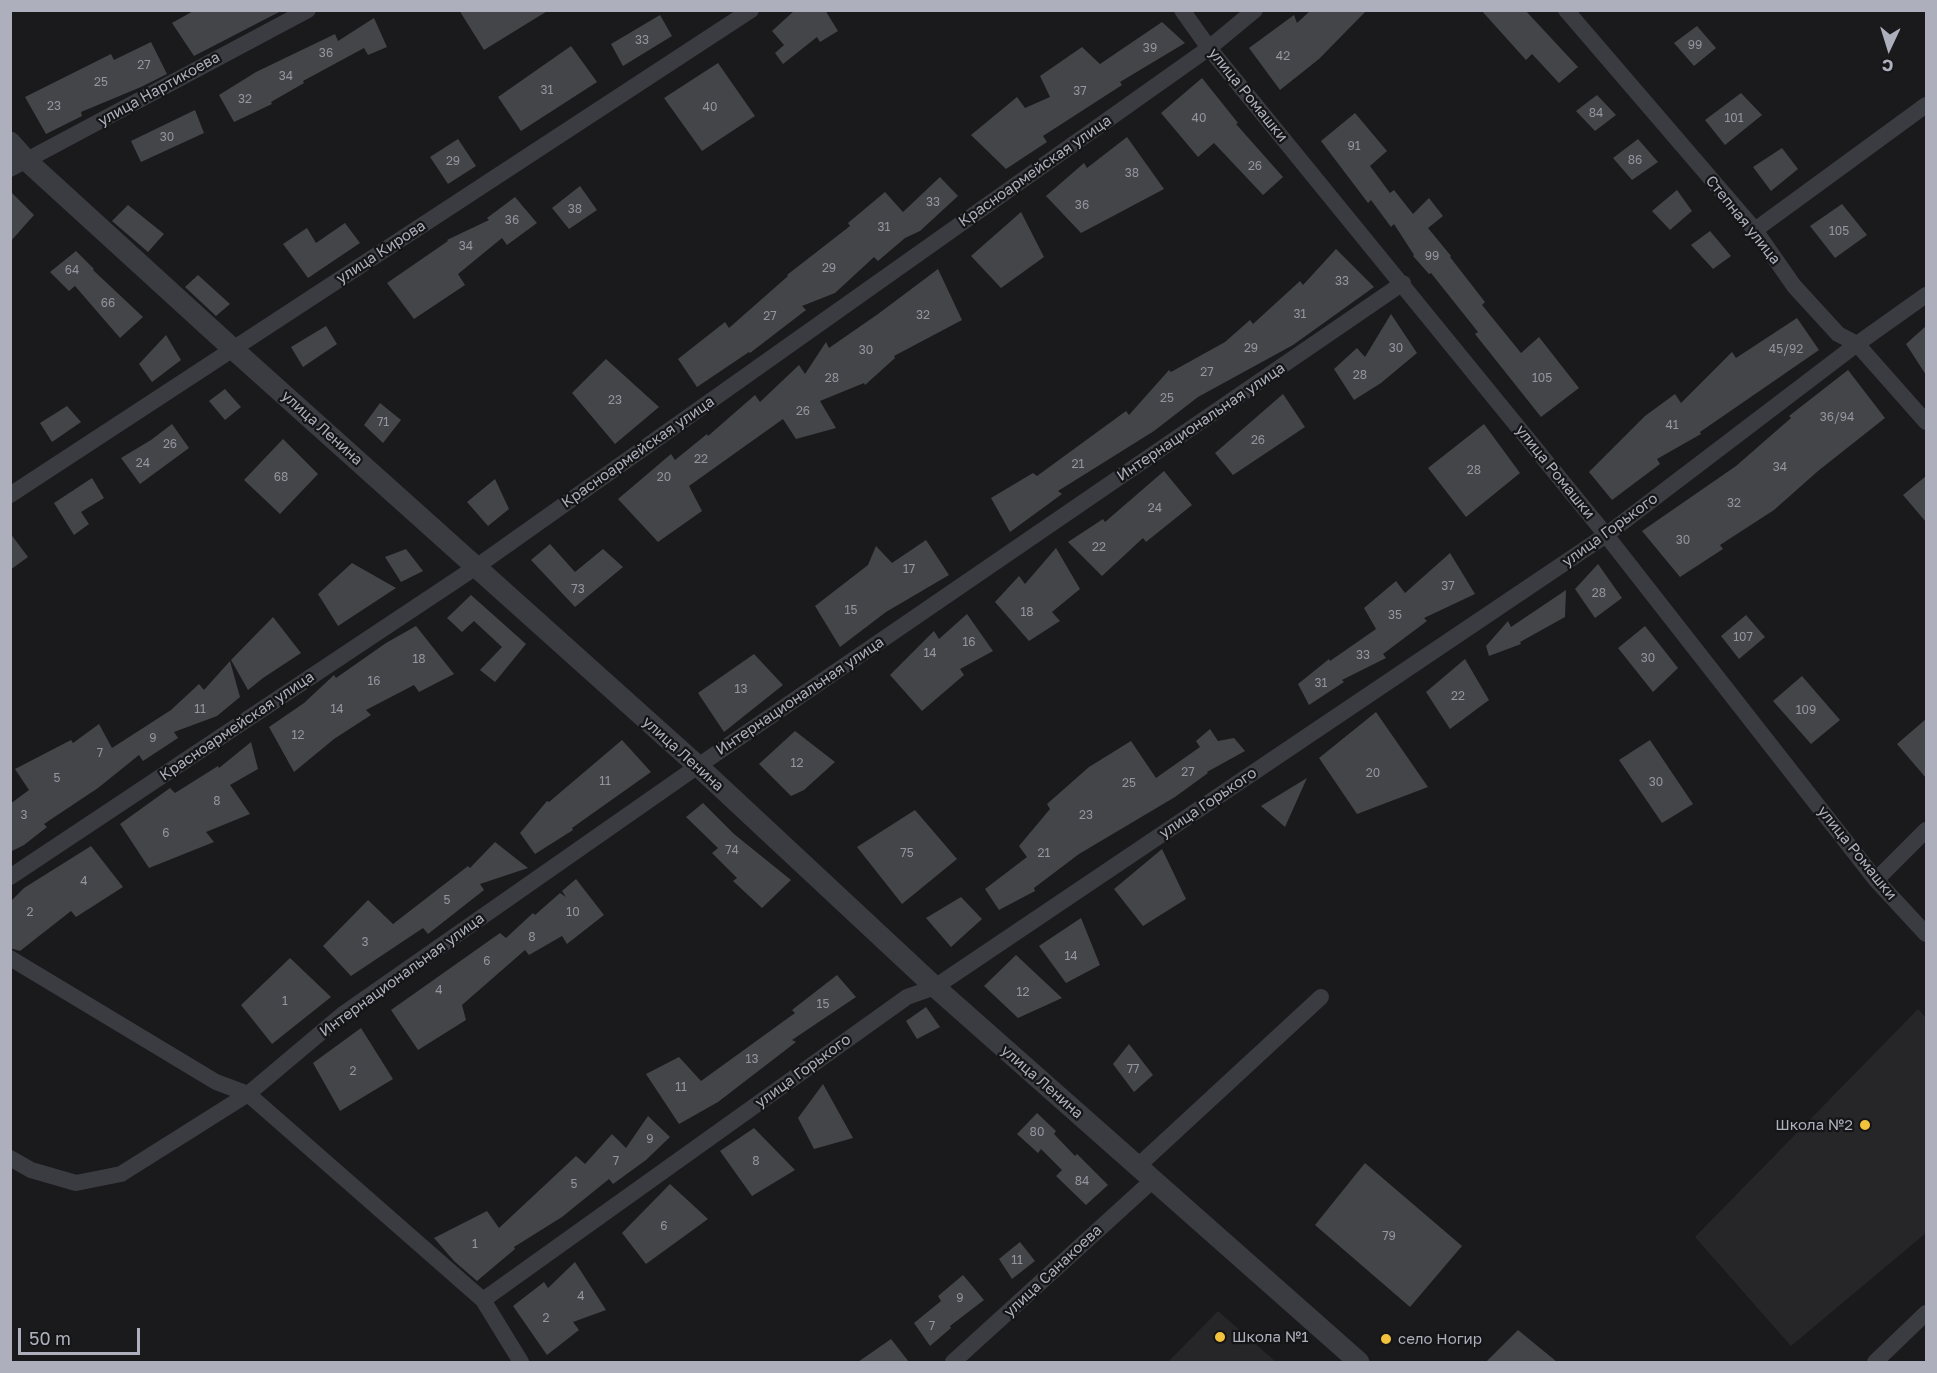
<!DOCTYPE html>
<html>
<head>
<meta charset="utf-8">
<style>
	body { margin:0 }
	#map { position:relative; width:1937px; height:1373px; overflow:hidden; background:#1a1a1c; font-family:"Golos Text",sans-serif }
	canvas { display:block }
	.frame { position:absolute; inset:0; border:12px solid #adb0bc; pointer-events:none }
	.north { position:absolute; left:1859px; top:18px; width:60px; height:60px; -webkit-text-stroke:4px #151517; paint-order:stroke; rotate:184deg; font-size:16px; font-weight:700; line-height:24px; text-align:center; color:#adb0bc }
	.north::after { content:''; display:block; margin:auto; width:21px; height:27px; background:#adb0bc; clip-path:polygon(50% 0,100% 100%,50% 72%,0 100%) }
	.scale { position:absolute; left:18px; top:1328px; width:122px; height:27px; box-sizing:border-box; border:3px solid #adb0bc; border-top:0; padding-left:8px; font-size:18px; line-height:21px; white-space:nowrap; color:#adb0bc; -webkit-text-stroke:4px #151517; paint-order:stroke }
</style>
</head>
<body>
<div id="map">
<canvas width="1937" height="1373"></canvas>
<div class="frame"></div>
<div class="north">С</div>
<div class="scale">50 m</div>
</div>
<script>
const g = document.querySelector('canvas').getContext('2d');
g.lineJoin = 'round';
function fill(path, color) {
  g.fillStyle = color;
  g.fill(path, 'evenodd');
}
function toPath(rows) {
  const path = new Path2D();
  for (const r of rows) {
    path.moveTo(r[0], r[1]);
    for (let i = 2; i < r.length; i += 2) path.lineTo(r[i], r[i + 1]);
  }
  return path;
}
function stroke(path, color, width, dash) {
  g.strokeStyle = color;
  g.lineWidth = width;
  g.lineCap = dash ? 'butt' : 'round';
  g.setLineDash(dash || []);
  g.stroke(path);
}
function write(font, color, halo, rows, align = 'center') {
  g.font = font + ' "Golos Text",sans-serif';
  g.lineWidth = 4.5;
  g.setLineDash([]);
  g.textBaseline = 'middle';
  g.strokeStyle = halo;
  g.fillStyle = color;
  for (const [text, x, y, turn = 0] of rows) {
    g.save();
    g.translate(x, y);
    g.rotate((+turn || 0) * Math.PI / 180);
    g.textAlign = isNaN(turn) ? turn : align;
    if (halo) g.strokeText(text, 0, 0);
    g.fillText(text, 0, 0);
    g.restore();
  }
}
const built = toPath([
	[1918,1009,1926,1018,1926,1233,1791,1346,1695,1237],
	[1218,1311,1276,1362,1168,1362]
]);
const building = toPath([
	[195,10,283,10,194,56,172,23],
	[459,10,549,10,484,50],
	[795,10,825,10,838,31,820,42,817,37,783,64,775,53,784,45,772,31],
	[1311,10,1367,10,1319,59,1280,90,1249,48,1294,15,1297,23],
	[1481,10,1525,10,1578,67,1559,83,1532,54,1526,60],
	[660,15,672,36,623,66,611,44],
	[374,18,387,47,368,55,364,48,303,81,304,83,271,102,272,104,234,122,219,95,256,72,335,34,338,41],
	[1162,22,1185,43,1120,82,1122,85,1043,136,1047,142,1006,169,971,135,1017,97,1025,108,1050,97,1040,76,1082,47,1100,64],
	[1697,26,1716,48,1694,66,1674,43],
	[151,42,167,74,141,87,81,112,82,116,46,134,25,97,111,54,114,60],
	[571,46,597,82,521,131,498,97],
	[718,63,755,116,702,151,664,98],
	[1202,78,1238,123,1236,124,1283,177,1263,195,1214,143,1198,157,1161,113],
	[1741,93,1762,115,1725,145,1705,120],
	[1597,95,1616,115,1595,131,1576,111],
	[195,110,204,133,141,162,131,141],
	[1355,113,1387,151,1370,166,1390,193,1394,190,1413,214,1429,198,1443,216,1428,228,1451,256,1450,257,1485,302,1482,305,1521,353,1539,337,1579,388,1541,417,1475,334,1478,332,1431,273,1429,274,1413,256,1414,255,1394,224,1391,227,1371,200,1368,203,1321,141],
	[1127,137,1164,189,1081,233,1046,196,1084,163,1087,168],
	[458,139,476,166,448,184,430,157],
	[1638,139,1658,162,1632,180,1613,158],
	[1782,148,1798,169,1771,191,1753,167],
	[940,177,958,196,920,231,905,238,878,261,874,257,835,293,802,306,806,310,750,353,749,352,697,387,678,359,725,322,729,328,788,276,787,275,850,226,848,223,885,192,903,212],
	[580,186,597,210,569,229,552,208],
	[1677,190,1692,211,1670,230,1652,211],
	[10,191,34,215,10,242],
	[515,197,537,223,507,245,502,238,458,274,465,285,414,319,387,283,448,241,447,240,489,220,487,218],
	[1842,204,1867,235,1835,258,1810,226],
	[128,205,164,234,148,252,112,221],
	[1021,212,1044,257,1001,288,971,256],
	[345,223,360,243,308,278,283,244,307,228,316,243],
	[1710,231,1731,256,1713,269,1691,245],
	[1336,249,1374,287,1293,345,1198,397,1154,431,1058,491,1062,494,1010,532,991,498,1033,473,1037,476,1126,411,1129,415,1169,370,1171,372,1225,342,1250,320,1253,324,1300,281,1303,285],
	[76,251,94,269,93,270,143,317,120,338,75,286,69,291,50,272],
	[938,269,962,320,894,356,895,358,865,385,864,383,820,401,836,428,796,439,783,419,689,486,702,511,658,542,618,499,671,454,675,460,707,434,708,436,755,395,760,402,799,365,805,374,826,342,829,348,878,314],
	[198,275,230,304,216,316,185,287],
	[1391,314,1417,353,1381,383,1354,400,1334,369,1357,348,1365,357],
	[1797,318,1819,350,1700,432,1701,434,1657,459,1660,464,1612,500,1589,472,1645,416,1675,394,1681,403,1732,352,1736,358],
	[326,326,337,344,303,367,291,347],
	[1926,326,1926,375,1906,344],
	[166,335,181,360,152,382,139,364],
	[606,359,659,407,615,444,572,393],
	[1848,370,1885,418,1818,471,1774,510,1720,545,1723,549,1680,577,1642,531,1736,466,1791,418,1789,416],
	[225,389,241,407,225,420,209,401],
	[1283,394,1305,427,1233,475,1215,453],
	[380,403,401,420,383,443,364,425],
	[67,406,81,422,52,442,40,423],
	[172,424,189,448,140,484,121,458,151,440],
	[1484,424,1520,473,1466,517,1428,468],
	[283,439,318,474,280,514,244,480],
	[1164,471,1192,505,1146,542,1143,538,1102,576,1068,542,1103,519,1105,522],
	[1926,476,1926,522,1903,495],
	[92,478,104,498,81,512,89,524,74,535,54,503],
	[495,479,509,509,488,526,467,502],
	[10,533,28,557,10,570],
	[926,540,949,575,886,612,840,647,815,606,868,565,876,546,892,563],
	[550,544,575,572,603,549,623,567,575,607,531,560],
	[1056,548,1080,589,1052,612,1060,621,1029,641,995,602,1019,576,1025,584],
	[406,549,423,571,401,582,385,557],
	[1450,553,1475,594,1424,618,1427,621,1383,654,1386,658,1342,680,1344,682,1309,705,1298,684,1329,659,1330,661,1376,629,1364,608,1396,581,1405,593],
	[352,563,396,588,338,626,318,594],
	[1598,564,1622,598,1595,618,1575,589],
	[1566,590,1565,617,1520,642,1521,644,1489,656,1486,646,1508,621,1511,627],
	[471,595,526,644,495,682,480,670,502,647,474,621,462,632,447,618],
	[967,614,993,651,960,669,964,675,922,711,890,675,934,631,939,639],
	[1746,615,1765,637,1739,659,1721,636],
	[273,617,301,653,263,678,248,690,231,660],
	[416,626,454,674,419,692,414,685,366,710,371,715,334,739,294,772,269,727,304,703,334,675,336,678,386,643],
	[1645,626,1678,668,1653,692,1618,648],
	[754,654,783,685,724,732,698,693],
	[1465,659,1489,700,1450,729,1426,692],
	[230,661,240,697,217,716,174,732,178,738,143,761,139,755,98,788,44,824,47,827,24,845,10,852,10,804,29,790,15,769,71,740,73,743,99,724,112,748,171,710,199,684,204,690],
	[1802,676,1840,720,1811,744,1773,701],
	[1376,712,1428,787,1357,814,1319,758],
	[1926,719,1926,778,1897,744],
	[1210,729,1218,741,1234,738,1245,751,1207,772,1208,773,1175,797,1079,854,1034,888,1035,891,999,910,985,889,1027,857,1019,846,1050,809,1047,804,1089,767,1131,741,1156,778,1200,747,1196,741],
	[795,731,835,762,804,790,791,796,759,764],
	[622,740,651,772,572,828,573,830,535,854,520,833,547,801,549,802],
	[1650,740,1693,804,1662,823,1619,760],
	[251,742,258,769,230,785,250,814,206,832,214,842,149,868,120,824,170,788,175,793,218,766,219,768],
	[1307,778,1285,827,1261,806],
	[703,803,734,834,791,880,762,908,733,881,737,878,712,853,718,848,686,817],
	[915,810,957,859,902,904,857,847],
	[495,842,528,868,480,884,484,890,428,934,423,928,351,976,323,946,368,900,393,924,468,866,470,868],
	[91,846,123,887,76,917,71,911,20,951,10,948,10,902,24,888],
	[1162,849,1186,899,1143,926,1114,889],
	[576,879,604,915,567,944,562,936,529,955,525,950,462,1005,466,1020,418,1050,391,1010,500,933,506,938,533,913,535,915,560,893,566,897,562,891],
	[961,897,982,919,951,947,926,918],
	[1081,918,1100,965,1066,983,1039,946],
	[1016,955,1062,998,1018,1018,984,986],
	[290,958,331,997,272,1044,241,1005],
	[837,975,856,997,792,1040,796,1042,718,1102,679,1124,646,1074,679,1057,701,1081,795,1013,792,1010],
	[926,1007,940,1027,917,1039,906,1021],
	[361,1028,393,1079,340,1111,313,1063],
	[1129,1044,1153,1075,1134,1092,1113,1064],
	[823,1084,853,1138,814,1149,798,1118],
	[1037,1113,1056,1131,1054,1134,1075,1156,1077,1154,1108,1185,1086,1205,1056,1176,1062,1170,1041,1149,1038,1153,1017,1134],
	[648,1116,670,1137,646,1160,613,1184,609,1179,562,1217,514,1247,515,1249,477,1281,454,1261,434,1238,487,1211,499,1228,576,1156,585,1164,612,1134,626,1148],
	[754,1128,795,1170,752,1196,720,1151],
	[1365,1163,1462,1246,1410,1307,1315,1225],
	[670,1184,708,1219,646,1264,622,1233],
	[1020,1242,1035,1261,1012,1279,999,1259],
	[575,1262,606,1310,573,1322,579,1330,547,1355,513,1306,544,1282,548,1288],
	[963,1275,984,1300,950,1326,951,1328,930,1346,914,1323,941,1301,938,1296],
	[1518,1330,1557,1362,1486,1362],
	[891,1339,909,1362,858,1362]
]);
const minor = toPath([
	[1182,10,1209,48,1606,535,1876,880,1926,934],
	[1566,10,1755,230,1794,286,1838,334,1857,344,1926,422],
	[10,169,308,10],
	[1755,230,1926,105],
	[10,495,751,10],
	[10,877,476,567,1209,48,1255,10],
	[1876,880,1926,830],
	[10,958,216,1082,248,1094,483,1300,521,1362],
	[10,1158,31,1170,76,1183,121,1174,183,1135,248,1094,343,1014,698,766,1403,283],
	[1138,1166,1321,997],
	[483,1300,907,997,935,987,1606,535,1857,344,1926,295],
	[953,1362,1153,1180],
	[1875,1362,1926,1313]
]);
const tertiary = toPath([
	[10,142,27,161,233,349,698,766,935,987,1359,1362]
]);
const markers = [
	[1865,1125,6,"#f2c23d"],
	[1220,1337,6,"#f2c23d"],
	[1386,1339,6,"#f2c23d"]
];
const numberNames = [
	["33",642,40],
	["99",1695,45],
	["39",1150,48],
	["36",326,53],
	["42",1283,56],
	["27",144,65],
	["34",286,76],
	["25",101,82],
	["31",547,90],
	["37",1080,91],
	["32",245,99],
	["23",54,106],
	["40",710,107],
	["84",1596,113],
	["40",1199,118],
	["101",1734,118],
	["30",167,137],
	["91",1354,146],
	["86",1635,160],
	["29",453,161],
	["26",1255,166],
	["38",1132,173],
	["33",933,202],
	["36",1082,205],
	["38",575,209],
	["36",512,220],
	["31",884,227],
	["105",1839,231],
	["34",466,246],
	["99",1432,256],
	["29",829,268],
	["64",72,270],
	["33",1342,281],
	["66",108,303],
	["31",1300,314],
	["32",923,315],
	["27",770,316],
	["29",1251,348],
	["30",1396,348],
	["45/92",1786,349],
	["30",866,350],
	["27",1207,372],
	["28",1360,375],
	["28",832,378],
	["105",1542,378],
	["25",1167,398],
	["23",615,400],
	["26",803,411],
	["36/94",1837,417],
	["71",383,422],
	["41",1672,425],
	["26",1258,440],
	["26",170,444],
	["22",701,459],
	["24",143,463],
	["21",1078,464],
	["34",1780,467],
	["28",1474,470],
	["68",281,477],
	["20",664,477],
	["32",1734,503],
	["24",1155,508],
	["30",1683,540],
	["22",1099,547],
	["17",909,569],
	["37",1448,586],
	["73",578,589],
	["28",1599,593],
	["15",851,610],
	["18",1027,612],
	["35",1395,615],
	["107",1743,637],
	["16",969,642],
	["14",930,653],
	["33",1363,655],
	["30",1648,658],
	["18",419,659],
	["16",374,681],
	["31",1321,683],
	["13",741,689],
	["22",1458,696],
	["11",200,709],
	["14",337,709],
	["109",1806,710],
	["12",298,735],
	["9",153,738],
	["7",100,753],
	["12",797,763],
	["27",1188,772],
	["20",1373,773],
	["5",57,778],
	["11",605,781],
	["30",1656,782],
	["25",1129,783],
	["8",217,801],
	["3",24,815],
	["23",1086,815],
	["6",166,833],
	["74",732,850],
	["75",907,853],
	["21",1044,853],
	["4",84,881],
	["5",447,900],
	["2",30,912],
	["10",573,912],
	["8",532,937],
	["3",365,942],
	["14",1071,956],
	["6",487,961],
	["4",439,990],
	["12",1023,992],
	["1",285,1001],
	["15",823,1004],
	["13",752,1059],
	["77",1133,1069],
	["2",353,1071],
	["11",681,1087],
	["80",1037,1132],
	["9",650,1139],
	["7",616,1161],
	["8",756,1161],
	["84",1082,1181],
	["5",574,1184],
	["6",664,1226],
	["79",1389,1236],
	["1",475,1244],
	["11",1017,1260],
	["4",581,1296],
	["9",960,1298],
	["2",546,1318],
	["7",932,1326]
];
const streetNames = [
	["улица Нартикоева",159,89,-29],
	["улица Ромашки",1248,95,51],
	["Красноармейская улица",1035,171,-35],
	["Степная улица",1743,220,51],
	["улица Кирова",381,252,-33],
	["Интернациональная улица",1201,422,-34],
	["улица Ленина",322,428,42],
	["Красноармейская улица",638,452,-35],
	["улица Ромашки",1555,472,51],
	["улица Горького",1610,530,-36],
	["Интернациональная улица",800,696,-34],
	["Красноармейская улица",237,726,-34],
	["улица Ленина",683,754,42],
	["улица Горького",1208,803,-34],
	["улица Ромашки",1857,853,51],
	["Интернациональная улица",402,975,-36],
	["улица Горького",803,1071,-36],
	["улица Ленина",1042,1082,41],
	["улица Санакоева",1053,1271,-43]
];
const poiNames = [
	["Школа №2",1853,1125,"right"],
	["Школа №1",1232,1337],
	["село Ногир",1398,1339]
];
fill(built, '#262629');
fill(building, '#444549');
stroke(minor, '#3b3c41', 16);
stroke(tertiary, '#3b3c41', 21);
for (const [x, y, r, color] of markers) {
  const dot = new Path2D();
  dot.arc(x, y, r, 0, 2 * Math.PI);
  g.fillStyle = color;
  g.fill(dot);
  stroke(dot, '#151517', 2);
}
write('12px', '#93959f', null, numberNames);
write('15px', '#adb0bc', '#151517', streetNames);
write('15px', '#adb0bc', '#151517', poiNames, 'left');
</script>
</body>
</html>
